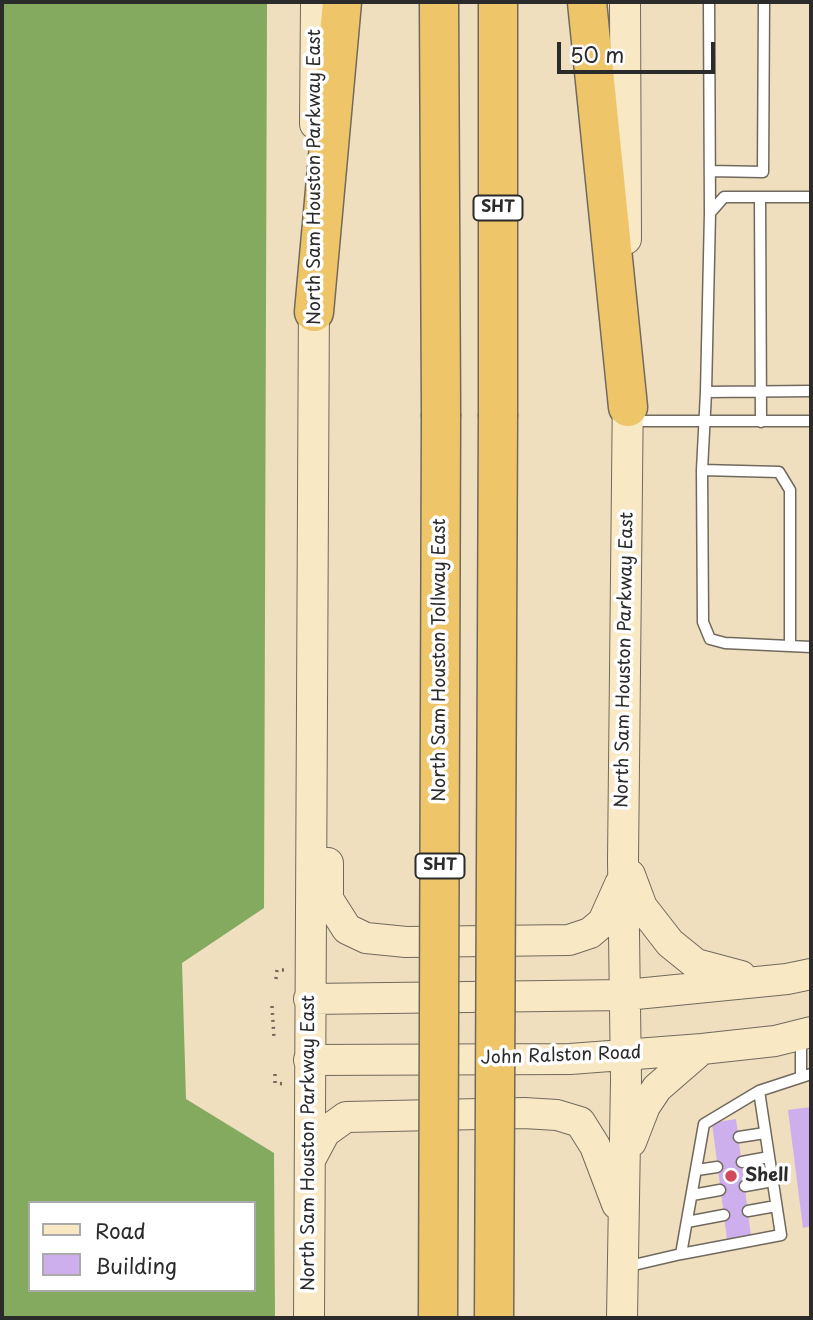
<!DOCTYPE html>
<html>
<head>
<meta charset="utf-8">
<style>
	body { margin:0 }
	#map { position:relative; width:813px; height:1320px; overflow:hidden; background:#f0dfbe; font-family:"Playpen Sans",sans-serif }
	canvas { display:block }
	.frame { position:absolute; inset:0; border:4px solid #2b2b2b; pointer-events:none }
	.legend { position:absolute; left:28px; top:1201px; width:228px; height:91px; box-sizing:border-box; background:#fff; border:2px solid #aaa; margin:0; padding:9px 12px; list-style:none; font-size:21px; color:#2b2b2b }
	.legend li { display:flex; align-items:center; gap:14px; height:35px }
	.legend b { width:35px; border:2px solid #aaa }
	.scale { position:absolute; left:557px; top:42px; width:158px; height:32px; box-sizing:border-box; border:4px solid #2b2b2b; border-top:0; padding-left:9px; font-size:21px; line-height:24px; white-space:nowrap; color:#2b2b2b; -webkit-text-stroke:5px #fff; paint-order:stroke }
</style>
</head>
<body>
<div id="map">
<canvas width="813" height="1320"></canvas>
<div class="frame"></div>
<ul class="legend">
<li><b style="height:9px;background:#f8e8c3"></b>Road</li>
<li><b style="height:19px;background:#cdafed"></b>Building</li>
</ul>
<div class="scale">50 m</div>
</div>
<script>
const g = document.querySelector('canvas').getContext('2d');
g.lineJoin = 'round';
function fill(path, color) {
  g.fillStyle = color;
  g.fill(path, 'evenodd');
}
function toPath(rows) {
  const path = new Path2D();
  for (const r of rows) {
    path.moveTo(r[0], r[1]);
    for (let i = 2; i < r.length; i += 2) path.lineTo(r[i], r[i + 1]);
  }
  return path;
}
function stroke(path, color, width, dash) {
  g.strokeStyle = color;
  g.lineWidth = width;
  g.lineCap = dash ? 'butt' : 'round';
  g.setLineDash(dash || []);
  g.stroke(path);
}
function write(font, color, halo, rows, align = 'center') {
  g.font = font + ' "Playpen Sans",sans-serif';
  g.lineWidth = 7;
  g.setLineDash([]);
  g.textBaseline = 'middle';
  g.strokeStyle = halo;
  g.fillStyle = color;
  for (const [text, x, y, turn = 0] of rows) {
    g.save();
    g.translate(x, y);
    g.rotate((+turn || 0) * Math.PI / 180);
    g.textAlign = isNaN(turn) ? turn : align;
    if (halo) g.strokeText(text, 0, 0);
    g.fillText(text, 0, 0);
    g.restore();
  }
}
const forest = toPath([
	[2,2,267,2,264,908,182,963,186,1099,274,1153,275,1318,2,1318],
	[30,1203,254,1203,254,1290,30,1290]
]);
const building = toPath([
	[811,1107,811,1226,803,1228,788,1110],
	[736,1119,751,1236,727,1239,712,1123]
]);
const path = toPath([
	[276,979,277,970,285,970],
	[272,1006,274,1038],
	[275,1074,275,1083,284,1084]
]);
const lane = toPath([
	[709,2,710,213],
	[710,171,763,172,764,2],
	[760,197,761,422],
	[811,391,706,392,702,470,703,622,710,639,725,643,811,647],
	[706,392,710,213,724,197,811,197],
	[629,421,811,421],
	[702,470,779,472,790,490,790,646],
	[801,1077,801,1037],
	[739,1137,765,1133],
	[742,1162,769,1157],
	[697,1170,717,1167],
	[745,1186,773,1181],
	[692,1195,720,1190],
	[748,1211,776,1206],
	[687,1222,724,1215],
	[681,1254,781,1235,759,1091],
	[625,1267,681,1254,704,1124,759,1091,811,1074]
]);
const secondary = toPath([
	[625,2,626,239],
	[315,124,316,2],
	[328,863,328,899,347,929,366,938,406,942,569,940,590,933,603,922,620,884],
	[630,875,642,907,670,943,696,964,741,976],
	[309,999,626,995,787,979,811,974],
	[309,1060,570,1059,702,1049,775,1041,811,1032],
	[631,1142,645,1106,657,1088,702,1049],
	[310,1160,325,1132,346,1117,524,1113,557,1115,580,1122,595,1146,617,1204],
	[309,1318,314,293],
	[622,1318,626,1080,623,860,628,387]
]);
const highway = toPath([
	[439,2,441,414],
	[587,2,628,407],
	[314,312,342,2],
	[498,414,498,2]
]);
const highwayBridge = toPath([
	[438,1318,441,414],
	[494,1318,498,414]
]);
const markers = [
	[731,1176,7,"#d1495b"]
];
const shields = [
	[498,208,49],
	[440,866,49]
];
const shieldNames = [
	["SHT",498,208],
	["SHT",440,866]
];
const streetNames = [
	["North Sam Houston Parkway East",315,177,-90],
	["North Sam Houston Tollway East",440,660,-90],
	["North Sam Houston Parkway East",625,660,-89],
	["John Ralston Road",561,1056,-2],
	["North Sam Houston Parkway East",309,1143,-90]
];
const poiNames = [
	["Shell",745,1176]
];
fill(forest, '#84aa5f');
fill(building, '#cdafed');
stroke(lane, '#706a5e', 13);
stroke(secondary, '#706a5e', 32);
stroke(highway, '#706a5e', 41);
stroke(path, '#706a5e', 3.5, [2, 5]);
stroke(lane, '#fff', 10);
stroke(secondary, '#f8e8c3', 30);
stroke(highway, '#eec569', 38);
stroke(highwayBridge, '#706a5e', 41, []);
stroke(highwayBridge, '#eec569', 38);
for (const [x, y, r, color] of markers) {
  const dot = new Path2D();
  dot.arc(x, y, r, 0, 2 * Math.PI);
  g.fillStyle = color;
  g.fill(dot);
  stroke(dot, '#fff', 2.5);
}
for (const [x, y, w] of shields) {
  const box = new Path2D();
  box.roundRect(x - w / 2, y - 12.5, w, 25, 5);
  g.fillStyle = '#fff';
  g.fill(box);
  stroke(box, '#2b2b2b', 2);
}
write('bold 16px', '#2b2b2b', null, shieldNames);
write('18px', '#2b2b2b', '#fff', streetNames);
write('bold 18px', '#2b2b2b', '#fff', poiNames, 'left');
</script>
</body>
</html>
